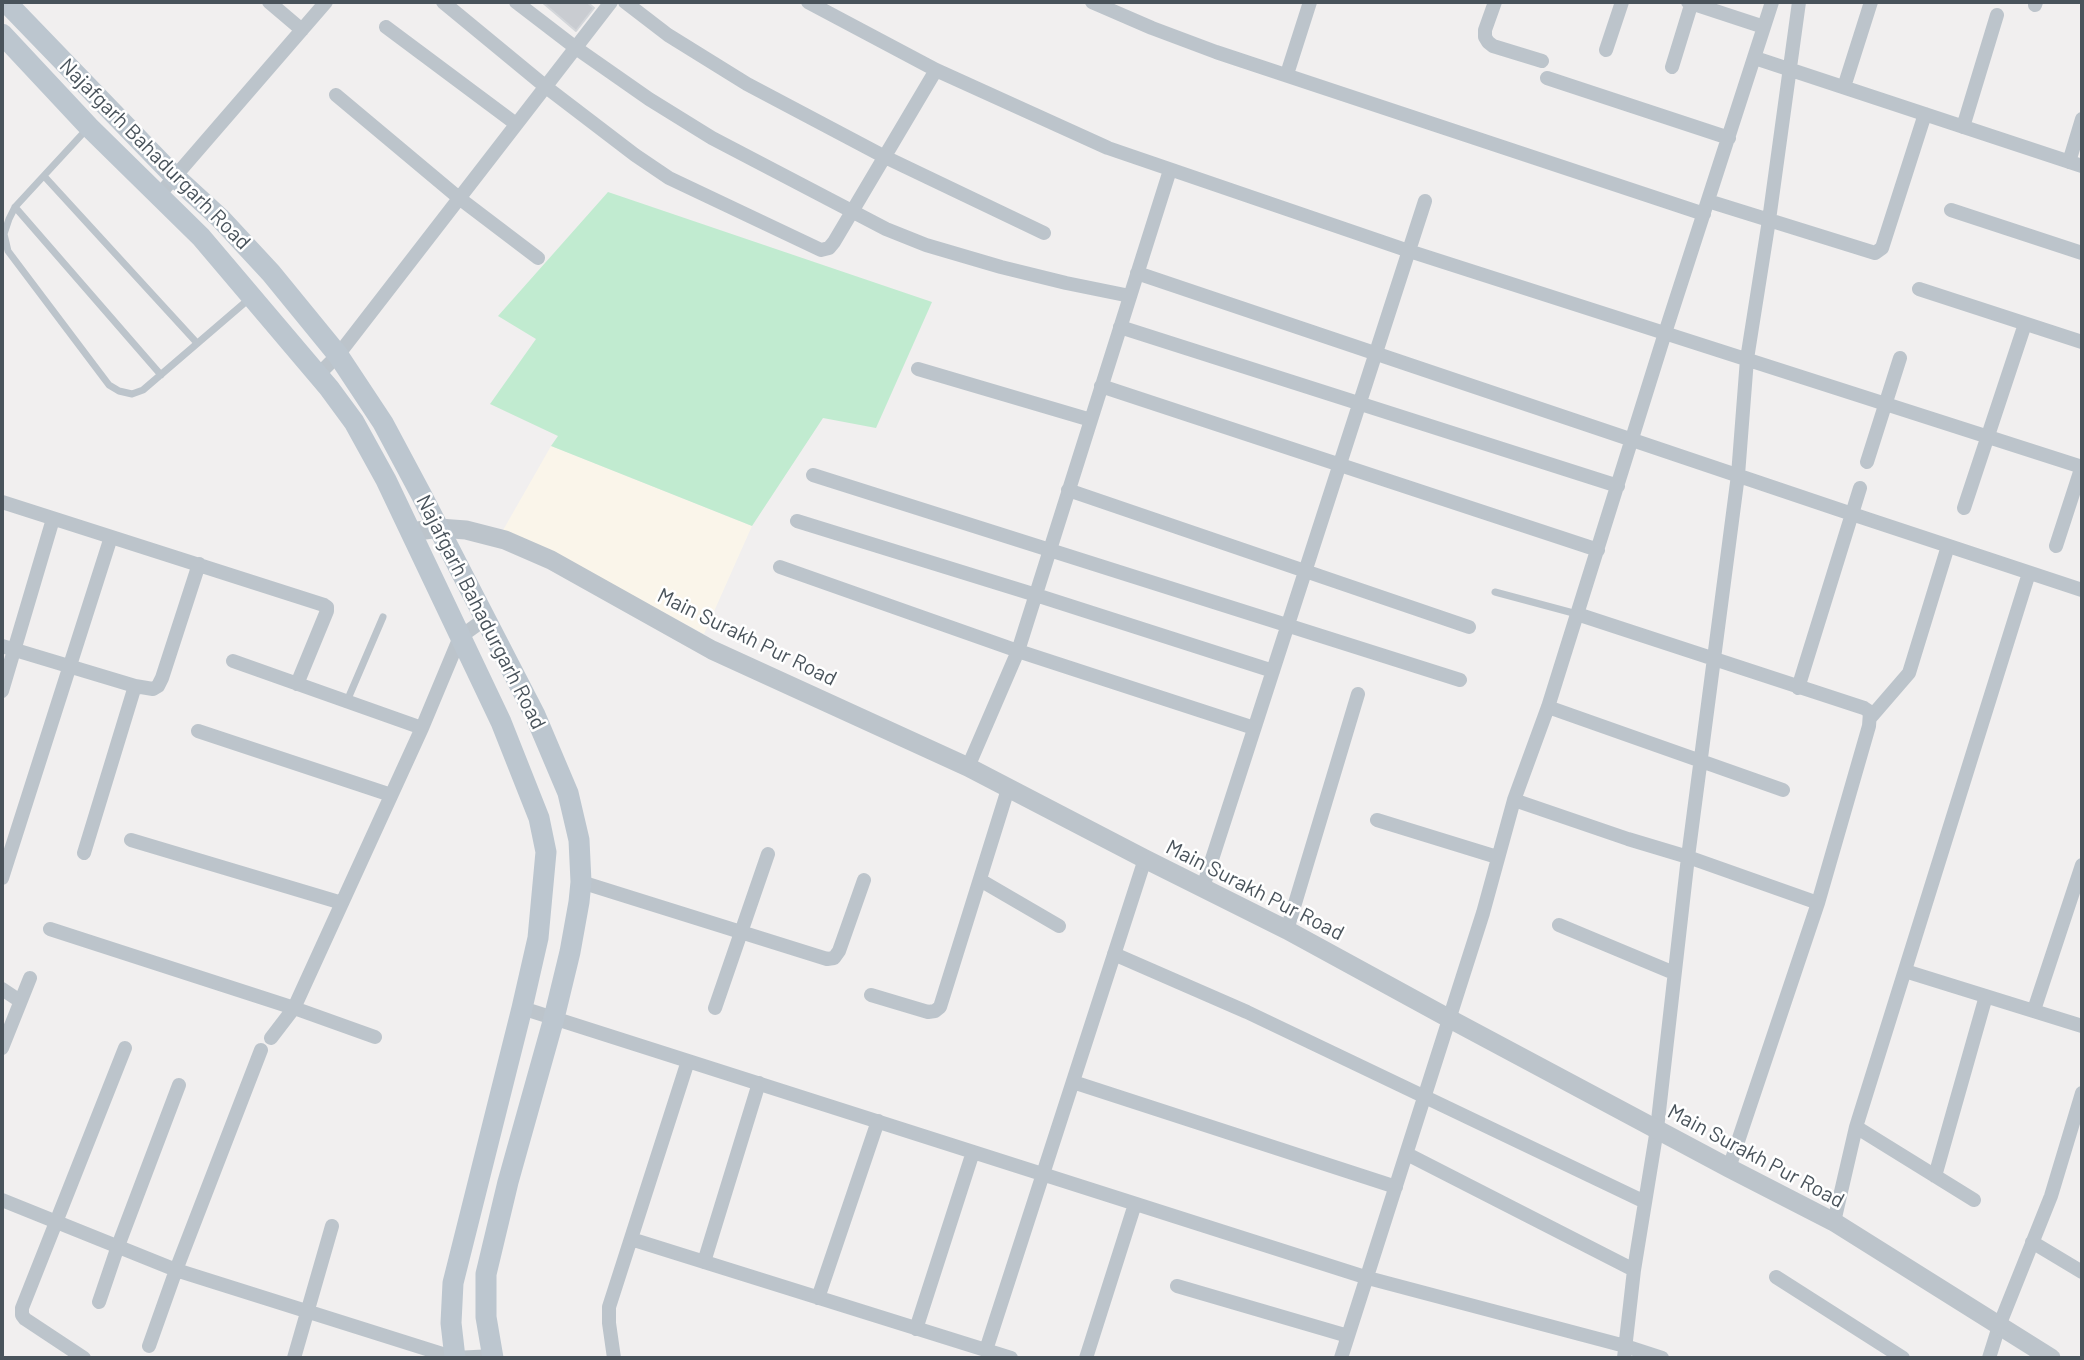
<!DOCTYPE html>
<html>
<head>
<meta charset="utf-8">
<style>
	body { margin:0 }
	#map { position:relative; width:2084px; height:1360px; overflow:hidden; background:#f1efef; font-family:Barlow,sans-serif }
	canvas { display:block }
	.frame { position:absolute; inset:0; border:4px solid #49535b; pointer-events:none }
</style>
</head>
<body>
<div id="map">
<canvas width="2084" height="1360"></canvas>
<div class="frame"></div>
</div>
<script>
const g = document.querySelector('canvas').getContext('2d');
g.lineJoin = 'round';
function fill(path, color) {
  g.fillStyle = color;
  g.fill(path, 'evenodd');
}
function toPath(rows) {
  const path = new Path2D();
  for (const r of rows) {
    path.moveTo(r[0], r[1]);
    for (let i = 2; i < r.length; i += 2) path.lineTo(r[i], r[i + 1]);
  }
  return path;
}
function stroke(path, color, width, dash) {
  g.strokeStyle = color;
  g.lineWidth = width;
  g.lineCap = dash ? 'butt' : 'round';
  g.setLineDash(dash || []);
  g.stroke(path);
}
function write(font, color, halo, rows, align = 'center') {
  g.font = font + ' Barlow,sans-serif';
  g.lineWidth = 5;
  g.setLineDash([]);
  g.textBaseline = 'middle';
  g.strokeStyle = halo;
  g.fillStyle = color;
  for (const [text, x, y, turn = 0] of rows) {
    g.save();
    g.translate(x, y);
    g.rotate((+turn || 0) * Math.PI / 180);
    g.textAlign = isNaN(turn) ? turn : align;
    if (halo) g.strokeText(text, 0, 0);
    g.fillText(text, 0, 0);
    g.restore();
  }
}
const commercial = toPath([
	[551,446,752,526,704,634,539,545,502,532]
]);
const green = toPath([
	[608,192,932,302,876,428,823,418,752,526,551,446,558,436,490,404,536,339,498,316]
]);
const building = toPath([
	[542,2,587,2,594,8,576,31,542,2]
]);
const service = toPath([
	[86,130,15,207,9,219,4,234,8,251,109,385,119,391,132,394,143,390,249,299],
	[44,176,197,343],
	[15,207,161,375],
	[1495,592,1577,614],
	[347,701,383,617]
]);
const minor = toPath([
	[269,2,302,30],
	[443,2,546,87,635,155,669,178,821,250,829,248,834,242,936,70],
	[516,2,576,48,649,99,712,138,886,229,926,245,1001,267,1066,283,1130,296],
	[625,2,668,35,747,84,885,157,1044,233],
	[808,2,936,70,1108,148,1409,251,2082,467],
	[1092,2,1152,28,1216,52,1704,214],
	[1495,2,1485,30,1485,37,1488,42,1493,46,1542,61],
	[1688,2,1764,27],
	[2035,5,2036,2],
	[386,27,516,124],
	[1606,50,1622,2],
	[1755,58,2082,166],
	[1672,67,1692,2],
	[1287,74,1310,2],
	[1547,78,1729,138],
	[1844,87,1871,2],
	[336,95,459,198,538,258],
	[1963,127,1997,15],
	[2069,162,2082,119],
	[159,195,326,2],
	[1708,201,1875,253,1882,248,1925,114],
	[1951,210,2082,253],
	[1137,273,1852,514,2082,590],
	[1919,289,2082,342],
	[1120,327,1618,486],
	[918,369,1091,420],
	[318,375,338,355,611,2],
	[1101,386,1598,550],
	[1867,462,1900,358],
	[813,475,1460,680],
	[1068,490,1469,627],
	[2,502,324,605,327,607,327,611,297,684],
	[1964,508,2025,324],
	[797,521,1036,595,1273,671],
	[2056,546,2082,466],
	[780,567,1018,651,1254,728],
	[1577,614,1864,708,1870,712,1869,726,1818,903,1729,1168],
	[2,646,135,686,153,689,158,686,162,678,199,564],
	[233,661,422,728],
	[1798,688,1860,488],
	[2,691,53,519],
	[1548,707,1783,790],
	[1871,717,1909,673,1948,546],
	[198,731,391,795],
	[968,767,1018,651,1170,170],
	[1514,800,1628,839,1688,857,1818,903],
	[1377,820,1497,857],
	[131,840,342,903],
	[84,853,135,686],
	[2,878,111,537],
	[980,880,1059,926],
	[581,882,827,959,834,958,839,951,864,880],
	[1203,887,1425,201],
	[1559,925,1674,973],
	[50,929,294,1008,375,1037],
	[1287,930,1358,694],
	[1114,954,1247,1012,1645,1202],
	[1905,971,2082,1026],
	[2,989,20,1001],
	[871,995,928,1012,935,1011,940,1007,1008,789],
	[522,1008,1368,1278,1625,1346,1662,1358],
	[715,1008,768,854],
	[2034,1010,2082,865],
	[271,1038,294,1008,422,728,460,637,485,619],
	[2,1048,30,978],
	[1073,1082,1396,1187],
	[1856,1127,1974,1200],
	[1407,1154,1634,1270],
	[1935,1176,1986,996],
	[2,1200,176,1270,455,1358,493,1356],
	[1834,1222,1856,1127,2029,573],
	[631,1239,1011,1358],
	[2032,1242,2082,1272],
	[704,1262,759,1083],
	[1776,1277,1903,1358],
	[1177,1286,1348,1336],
	[818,1298,878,1121],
	[99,1302,118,1246,179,1085],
	[916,1329,973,1152],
	[149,1346,176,1270,261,1050],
	[986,1350,1145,859],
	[84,1358,25,1319,22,1315,22,1308,125,1048],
	[294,1358,332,1226],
	[614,1358,609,1323,609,1307,688,1061],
	[1086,1358,1135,1204],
	[1341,1358,1483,913,1514,800,1548,707,1665,333,1772,2],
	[1624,1358,1634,1270,1657,1129,1688,857,1738,475,1747,359,1769,220,1799,2],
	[1989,1358,1999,1326,2051,1196,2082,1093]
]);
const tertiary = toPath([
	[411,532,439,528,466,530,505,540,551,560,712,650,968,767,1145,859,1287,930,1450,1019,1729,1168,1834,1222,2051,1358]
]);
const secondary = toPath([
	[6,2,174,176,220,218,271,273,338,355,383,423,422,496,535,715,568,793,579,840,581,882,579,902,570,952,554,1018,508,1182,486,1274,486,1317,493,1358],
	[2,34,89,127,201,237,329,388,354,422,386,480,501,722,539,818,546,852,538,938,522,1008,453,1283,451,1323,455,1358]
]);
const streetNames = [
	["Najafgarh Bahadurgarh Road",155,154,45],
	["Najafgarh Bahadurgarh Road",481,612,63],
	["Main Surakh Pur Road",747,637,26],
	["Main Surakh Pur Road",1255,890,27],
	["Main Surakh Pur Road",1756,1156,28]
];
fill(commercial, '#faf5ea');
fill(green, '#c1ebd0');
fill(building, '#c9ccd1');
stroke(building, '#d3d6da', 2);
stroke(service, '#bcc4cb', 7);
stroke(minor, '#bcc4cb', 14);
stroke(tertiary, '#bcc4cb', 19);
stroke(secondary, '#bcc6cf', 21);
write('21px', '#49535b', '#fff', streetNames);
</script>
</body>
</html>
